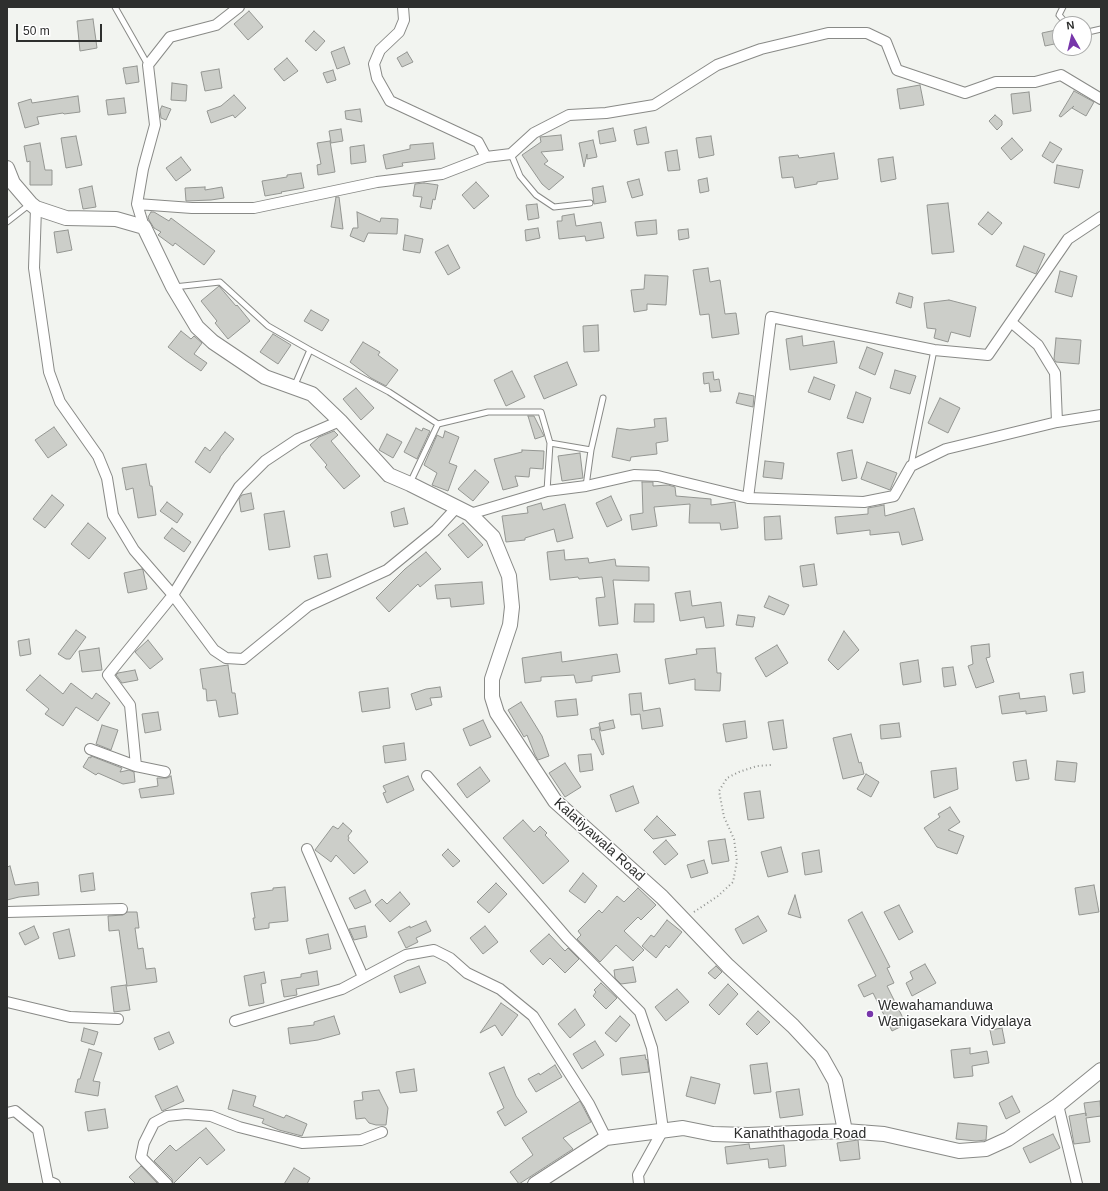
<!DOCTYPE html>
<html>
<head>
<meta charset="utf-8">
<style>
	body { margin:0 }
	#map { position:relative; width:1108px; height:1191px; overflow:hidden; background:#f2f4f0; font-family:Helvetica,sans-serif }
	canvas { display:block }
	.frame { position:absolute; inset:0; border:8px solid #2e2f2e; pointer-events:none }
	.north { position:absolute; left:1052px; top:16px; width:40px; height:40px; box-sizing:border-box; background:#fff; border:1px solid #abacab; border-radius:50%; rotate:352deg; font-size:11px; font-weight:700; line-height:16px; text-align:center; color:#2e2f2e }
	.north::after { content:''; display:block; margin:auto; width:14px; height:18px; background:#7736aa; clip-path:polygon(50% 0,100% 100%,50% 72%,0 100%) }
	.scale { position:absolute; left:16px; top:24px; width:86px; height:18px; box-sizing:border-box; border:2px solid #2e2f2e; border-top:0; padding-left:5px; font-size:12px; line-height:14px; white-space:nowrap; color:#2e2f2e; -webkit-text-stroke:3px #fff; paint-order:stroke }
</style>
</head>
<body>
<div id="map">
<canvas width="1108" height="1191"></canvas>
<div class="frame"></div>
<div class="north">N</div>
<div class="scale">50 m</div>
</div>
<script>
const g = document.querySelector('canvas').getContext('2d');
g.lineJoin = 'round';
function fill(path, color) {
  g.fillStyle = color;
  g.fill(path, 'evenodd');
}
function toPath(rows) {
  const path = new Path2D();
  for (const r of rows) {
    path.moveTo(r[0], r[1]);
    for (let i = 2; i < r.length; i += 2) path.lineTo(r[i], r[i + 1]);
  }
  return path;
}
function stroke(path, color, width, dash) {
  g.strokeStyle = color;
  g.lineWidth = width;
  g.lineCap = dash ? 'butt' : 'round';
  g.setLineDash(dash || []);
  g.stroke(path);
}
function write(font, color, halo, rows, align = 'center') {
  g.font = font + ' Helvetica,sans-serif';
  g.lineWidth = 3;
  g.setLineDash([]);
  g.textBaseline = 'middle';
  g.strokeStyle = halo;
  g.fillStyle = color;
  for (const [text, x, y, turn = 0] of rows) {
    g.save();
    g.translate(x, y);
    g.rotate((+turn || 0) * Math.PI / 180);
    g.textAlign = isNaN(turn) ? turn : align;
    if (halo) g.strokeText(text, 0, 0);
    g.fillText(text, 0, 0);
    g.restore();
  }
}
const building = toPath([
	[249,11,263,27,248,40,234,24,249,11],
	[93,19,97,48,80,51,77,21,93,19],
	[1056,30,1059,43,1045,46,1042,33,1056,30],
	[314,31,325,41,316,51,305,41,314,31],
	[344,47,350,64,337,69,331,52,344,47],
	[407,52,413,62,402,67,397,58,407,52],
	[287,58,298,71,284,81,274,69,287,58],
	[137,66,139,82,126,84,123,68,137,66],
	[219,69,222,88,205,91,201,72,219,69],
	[333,70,336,80,327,83,323,73,333,70],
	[172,83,187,85,186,101,171,100,172,83],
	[920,85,924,105,900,109,897,89,920,85],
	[1074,91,1094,102,1086,116,1072,108,1074,106,1061,117,1059,116,1074,91],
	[1029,92,1031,111,1013,114,1011,94,1029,92],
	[234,95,246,108,235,118,233,115,211,123,207,111,221,106,234,95],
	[78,96,80,112,64,114,63,113,37,117,39,124,25,128,18,103,31,99,32,103,78,96],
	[124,98,126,113,108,115,106,100,124,98],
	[162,106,171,109,166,120,161,118,160,110,162,106],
	[360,109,362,122,346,119,345,111,360,109],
	[995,115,1002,121,1002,125,997,130,989,121,995,115],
	[646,127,649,143,637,145,634,130,646,127],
	[613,128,616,141,600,144,598,131,613,128],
	[341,129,343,141,331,143,329,131,341,129],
	[561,135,563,150,541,152,548,161,544,164,564,177,549,190,542,184,522,155,541,142,540,137,561,135],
	[76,136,82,165,66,168,61,138,76,136],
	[711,136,714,155,699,158,696,138,711,136],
	[1012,138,1023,150,1011,160,1001,148,1012,138],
	[593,140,597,157,587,159,587,154,584,167,579,143,593,140],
	[330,141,335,172,318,175,317,165,321,164,317,143,330,141],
	[1050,142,1062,149,1053,163,1042,156,1050,142],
	[40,143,45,170,52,170,52,185,30,185,30,161,27,162,24,146,40,143],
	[433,143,435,159,402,163,403,166,386,169,383,155,410,149,410,145,433,143],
	[364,145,366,162,351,164,350,147,364,145],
	[677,150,680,170,668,171,665,152,677,150],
	[834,153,838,179,817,182,817,184,795,188,793,177,782,178,779,157,798,155,799,158,834,153],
	[181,157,191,170,176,181,166,168,181,157],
	[893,157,896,179,881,182,878,159,893,157],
	[1057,165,1083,170,1079,188,1054,183,1057,165],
	[301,173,304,188,281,192,282,193,265,196,262,181,287,177,287,175,301,173],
	[707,178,709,191,700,193,698,180,707,178],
	[639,179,643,195,632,198,627,182,639,179],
	[476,182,489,196,474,209,462,195,476,182],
	[424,183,438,185,435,200,433,199,431,209,420,207,422,197,413,196,415,184,424,183],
	[92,186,96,207,83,209,79,189,92,186],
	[603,186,606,202,594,204,592,188,603,186],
	[205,187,205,190,222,187,224,198,211,200,186,201,185,188,205,187],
	[336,197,339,197,343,229,331,227,336,197],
	[948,203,954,252,932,254,927,205,948,203],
	[537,204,539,218,528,220,526,205,537,204],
	[151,212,154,212,169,221,171,218,215,251,204,265,175,243,173,246,158,235,161,232,154,228,149,220,148,217,151,212],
	[357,212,380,222,381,218,398,219,397,234,368,233,364,242,350,236,353,228,358,228,357,212],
	[988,212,1002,223,992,235,978,224,988,212],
	[574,214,576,226,601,222,604,238,586,241,585,236,559,239,557,221,562,221,562,216,574,214],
	[656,220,657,234,637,236,635,222,656,220],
	[538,228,540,238,526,241,525,230,538,228],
	[688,229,689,238,679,240,678,230,688,229],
	[68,230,72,250,57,253,54,232,68,230],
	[405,235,423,239,420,253,403,250,405,235],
	[448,245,460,268,448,275,435,252,448,245],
	[1024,246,1045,254,1036,274,1016,266,1024,246],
	[708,268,710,282,720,280,725,314,736,313,739,334,712,338,709,314,700,315,693,270,708,268],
	[1060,271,1077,276,1072,297,1055,292,1060,271],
	[645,275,668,276,666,305,647,304,647,310,634,312,631,290,644,289,645,275],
	[219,286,236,306,237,305,250,321,228,339,215,323,217,321,201,301,219,286],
	[899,293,913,297,911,308,896,303,899,293],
	[949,300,976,307,970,337,951,332,948,342,934,338,936,329,927,328,924,303,949,300],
	[311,310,329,320,322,331,304,321,311,310],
	[598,325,599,351,584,352,583,326,598,325],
	[181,331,191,339,194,336,202,343,194,354,207,363,201,371,185,360,168,347,181,331],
	[273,334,291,345,278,364,260,352,273,334],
	[802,336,803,346,834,341,837,363,790,370,786,339,802,336],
	[1056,338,1081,340,1079,364,1056,362,1054,359,1056,338],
	[363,342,380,352,378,355,398,370,386,386,371,378,350,362,363,342],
	[867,347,883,353,875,375,859,368,867,347],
	[567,362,577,385,544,399,534,376,567,362],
	[895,370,916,376,910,394,890,388,895,370],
	[512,371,525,397,506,406,494,380,512,371],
	[713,372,714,380,719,379,721,391,710,392,709,383,704,384,703,373,713,372],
	[814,377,835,385,830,400,808,392,814,377],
	[356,388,374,408,361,420,343,399,356,388],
	[856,392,871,398,863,423,847,418,856,392],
	[739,393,754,396,753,407,736,403,739,393],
	[940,398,960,408,948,433,928,423,940,398],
	[528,416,534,416,544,436,535,439,528,416],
	[666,418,668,441,656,443,657,454,631,457,630,461,612,457,617,428,630,430,655,427,654,419,666,418],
	[54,427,67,445,48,458,35,440,54,427],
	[416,428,422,431,423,428,430,431,417,459,404,452,416,428],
	[334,431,338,435,331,441,360,476,344,489,325,467,327,465,310,445,319,437,334,431],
	[445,431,459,437,449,463,457,466,448,491,432,485,437,473,424,465,437,435,443,438,445,431],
	[225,432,234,439,220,457,220,458,210,473,195,462,205,447,210,451,225,432],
	[387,434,402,442,393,458,379,450,387,434],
	[522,450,544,451,543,469,530,468,529,477,515,476,518,486,503,490,494,459,522,452,522,450],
	[852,450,857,478,842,481,837,453,852,450],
	[580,453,583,478,562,481,558,456,580,453],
	[765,461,784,463,782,479,763,477,765,461],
	[867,462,897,473,890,490,861,479,867,462],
	[146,464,150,486,152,486,156,515,138,518,133,488,126,490,122,468,146,464],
	[475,470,489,482,473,501,458,489,475,470],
	[642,482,653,482,653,486,668,485,675,487,676,496,711,499,711,505,735,502,738,528,721,530,720,523,689,523,690,504,654,507,657,526,632,530,630,515,643,513,642,482],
	[251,493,254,509,241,512,239,499,242,495,251,493],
	[52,495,64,505,45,528,33,519,52,495],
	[611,496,622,520,607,527,596,503,611,496],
	[167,502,183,514,177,523,160,511,167,502],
	[541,503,543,510,565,504,573,538,557,542,554,529,525,538,525,540,506,542,502,516,528,513,527,507,541,503],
	[884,505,885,516,914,508,923,540,902,545,899,532,870,535,870,530,837,534,835,517,868,514,868,508,884,505],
	[404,508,408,524,394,527,391,512,404,508],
	[284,511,290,547,269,550,264,514,284,511],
	[780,516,782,539,765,540,764,517,780,516],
	[88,523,106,538,89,559,71,544,88,523],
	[463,523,483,545,468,558,448,535,463,523],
	[172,528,191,542,184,552,164,538,172,528],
	[564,550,565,560,588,558,589,563,615,559,616,566,649,567,649,581,613,580,618,624,599,626,596,598,605,597,602,577,579,579,578,577,550,580,547,552,564,550],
	[426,552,441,569,420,587,418,584,389,612,376,598,405,569,426,552],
	[327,554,331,577,318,579,314,556,327,554],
	[814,564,817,585,803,587,800,566,814,564],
	[142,569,143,570,147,589,128,593,124,573,142,569],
	[482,582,484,604,451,607,450,598,437,599,435,585,482,582],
	[690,591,692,606,721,602,724,626,706,628,704,617,680,621,675,593,690,591],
	[769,596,789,605,784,615,764,607,769,596],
	[635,604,654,604,654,622,634,622,635,604],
	[738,615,755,617,753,627,736,625,738,615],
	[76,630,86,637,70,659,66,659,58,654,76,630],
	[844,631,859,650,838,670,828,660,844,631],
	[29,639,31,654,20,656,18,641,29,639],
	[148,640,163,659,150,669,135,652,148,640],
	[989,644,990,657,986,658,994,682,976,688,968,666,973,664,971,646,989,644],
	[777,645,788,663,766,677,755,658,777,645],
	[99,648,102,670,82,672,79,651,99,648],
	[715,648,717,673,721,673,720,691,695,690,695,679,669,684,665,659,697,654,696,649,715,648],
	[561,652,562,662,617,654,620,672,592,676,592,681,576,683,574,675,541,677,541,681,525,683,522,658,561,652],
	[918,660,921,682,903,685,900,663,918,660],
	[228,665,232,693,235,693,238,714,219,717,216,700,207,701,206,689,203,689,200,669,228,665],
	[953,667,956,685,944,687,942,668,953,667],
	[135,670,138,680,122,683,116,675,118,673,135,670],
	[1083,672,1085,692,1073,694,1070,674,1083,672],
	[40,675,63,694,71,683,92,699,96,693,110,703,98,721,76,707,63,726,45,714,49,709,26,690,40,675],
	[440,687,442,697,430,698,432,705,416,710,411,694,426,689,440,687],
	[388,688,390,708,362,712,359,692,388,688],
	[641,693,643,711,660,708,663,726,642,729,640,714,631,715,629,694,641,693],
	[1019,693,1020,699,1045,696,1047,711,1026,714,1026,711,1002,714,999,696,1019,693],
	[576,699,578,715,557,717,555,701,576,699],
	[521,702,542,736,549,756,538,760,535,755,527,735,524,737,508,710,521,702],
	[158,712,161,730,145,733,142,714,158,712],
	[483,720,491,737,470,746,463,729,483,720],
	[613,720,615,728,601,731,599,723,613,720],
	[783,720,787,748,773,750,768,722,783,720],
	[745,721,747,738,726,742,723,724,745,721],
	[899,723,901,737,881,739,880,725,899,723],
	[102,725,118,730,111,750,96,744,102,725],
	[599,727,604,754,602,755,594,739,592,740,590,729,599,727],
	[851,734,859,763,861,762,864,774,843,779,833,738,851,734],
	[404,743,406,760,385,763,383,746,404,743],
	[591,754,593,770,580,772,578,755,591,754],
	[91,756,122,768,120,772,129,770,134,772,135,782,123,784,98,773,96,775,83,767,89,757,91,758,91,756],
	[1026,760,1029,779,1016,781,1013,762,1026,760],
	[1057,761,1077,763,1075,782,1055,780,1057,761],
	[565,763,581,787,565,797,549,773,565,763],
	[480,767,490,781,467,798,457,784,480,767],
	[956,768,958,789,934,798,931,771,956,768],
	[866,774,879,782,871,797,857,789,866,774],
	[171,776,174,794,141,798,139,789,158,786,157,778,167,778,171,776],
	[408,776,414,790,387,803,383,793,386,792,383,786,408,776],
	[633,786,639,803,616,812,610,795,633,786],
	[760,791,764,818,748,820,744,793,760,791],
	[950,807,960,822,948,830,964,836,957,854,937,847,924,828,940,817,938,814,950,807],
	[657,816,676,835,653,839,644,830,657,816],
	[523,820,534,832,540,826,547,833,545,835,569,861,543,884,503,838,523,820],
	[343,823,352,831,348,836,349,838,348,840,368,862,354,874,336,855,331,862,315,850,333,826,338,829,343,823],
	[725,839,729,861,712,864,708,841,725,839],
	[666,840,678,854,665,865,653,852,666,840],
	[781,847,788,872,768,877,761,852,781,847],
	[448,849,460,861,453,867,442,855,448,849],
	[819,850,822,872,805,875,802,853,819,850],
	[704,860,708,873,691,878,687,865,704,860],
	[10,866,15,885,38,882,39,895,19,897,7,900,7,867,10,866],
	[93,873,95,890,81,892,79,875,93,873],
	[583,873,597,886,585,903,569,891,583,873],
	[496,883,507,894,489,913,477,902,496,883],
	[1094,885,1099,912,1079,915,1075,888,1094,885],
	[285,887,288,921,269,923,269,928,255,930,253,918,255,918,251,893,273,890,273,888,285,887],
	[638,888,656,905,641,920,638,917,624,931,644,950,633,961,616,945,600,962,577,939,581,935,578,931,599,910,602,913,617,896,624,902,638,888],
	[365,890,371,902,355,909,349,898,365,890],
	[400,892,410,904,390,922,375,905,382,899,387,904,400,892],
	[795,895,801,918,788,914,795,895],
	[899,905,913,932,899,940,884,912,899,905],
	[127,912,137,912,139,928,135,928,138,949,143,948,146,969,155,968,157,982,127,986,119,930,109,931,108,916,123,915,127,912],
	[862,912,890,967,887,968,894,983,887,986,906,1024,892,1031,873,993,864,997,858,985,876,976,848,920,862,912],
	[758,916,767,931,743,944,735,929,758,916],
	[667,920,682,932,669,948,666,945,656,958,642,946,651,935,654,937,667,920],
	[426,921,431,931,416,938,418,942,406,948,398,932,410,926,410,928,426,921],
	[34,926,39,938,25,945,19,933,34,926],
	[365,926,367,937,354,940,349,929,365,926],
	[485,926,498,942,483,954,470,938,485,926],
	[69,929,75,956,59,959,53,933,69,929],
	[328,934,331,949,309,954,306,939,328,934],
	[549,934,565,951,568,948,579,959,565,973,550,958,543,965,530,951,549,934],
	[925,964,936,983,912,996,906,983,913,979,910,972,925,964],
	[419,966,426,983,400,993,394,976,419,966],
	[716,966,722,972,715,979,708,973,716,966],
	[633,967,636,982,621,984,615,978,614,970,633,967],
	[317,971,319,985,296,989,297,995,284,997,281,980,301,977,301,974,317,971],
	[264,972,266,983,261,984,264,1003,249,1006,244,976,264,972],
	[601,983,617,998,606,1009,593,996,596,992,594,990,601,983],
	[728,984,738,994,719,1015,709,1005,728,984],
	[126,985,130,1010,114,1012,111,987,126,985],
	[677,989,689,1002,666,1021,655,1007,677,989],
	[501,1003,518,1015,502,1036,495,1025,480,1033,501,1003],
	[575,1009,585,1025,570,1038,558,1024,575,1009],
	[758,1011,770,1022,757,1035,746,1024,758,1011],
	[334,1016,340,1034,318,1040,290,1044,288,1028,314,1025,314,1022,334,1016],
	[620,1016,630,1025,616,1042,605,1033,620,1016],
	[84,1028,98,1032,94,1045,81,1041,84,1028],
	[1002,1028,1005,1043,993,1045,990,1030,1002,1028],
	[169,1032,174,1043,159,1050,154,1038,169,1032],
	[595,1041,604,1055,582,1069,573,1054,595,1041],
	[970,1048,970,1054,987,1051,989,1063,972,1066,973,1076,954,1078,951,1050,970,1048],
	[89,1049,102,1053,93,1081,100,1082,98,1096,75,1092,78,1079,80,1079,89,1049],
	[645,1055,646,1060,647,1059,649,1072,622,1075,620,1058,645,1055],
	[767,1063,771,1092,754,1094,750,1065,767,1063],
	[555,1065,562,1077,536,1092,528,1079,539,1073,540,1075,555,1065],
	[504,1067,516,1096,527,1112,505,1126,497,1112,504,1108,489,1073,504,1067],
	[414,1069,417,1091,400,1093,396,1072,414,1069],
	[691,1077,720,1084,715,1104,686,1096,691,1077],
	[177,1086,184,1101,162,1111,155,1096,177,1086],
	[799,1089,803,1115,780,1118,776,1092,799,1089],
	[233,1090,256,1096,253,1106,284,1118,286,1115,307,1124,302,1136,279,1130,262,1123,264,1119,228,1109,233,1090],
	[379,1090,388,1108,386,1125,376,1125,369,1123,365,1118,356,1119,354,1101,363,1100,362,1092,379,1090],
	[1012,1096,1020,1112,1006,1119,999,1103,1012,1096],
	[580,1101,591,1122,563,1138,573,1149,519,1184,510,1172,533,1155,522,1138,580,1101],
	[1100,1101,1101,1116,1086,1118,1090,1142,1074,1144,1069,1116,1086,1113,1086,1116,1084,1103,1100,1101],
	[105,1109,108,1128,88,1131,85,1112,105,1109],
	[958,1123,987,1126,986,1140,976,1141,956,1139,958,1123],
	[206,1128,225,1150,207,1165,200,1157,173,1184,172,1179,154,1161,170,1145,176,1151,206,1128],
	[1053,1134,1060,1148,1030,1163,1023,1148,1053,1134],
	[858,1140,860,1159,840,1161,837,1143,858,1140],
	[749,1144,750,1149,784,1145,786,1166,769,1168,768,1159,727,1164,725,1147,749,1144],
	[141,1166,158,1184,136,1184,129,1177,141,1166],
	[294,1168,310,1178,307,1184,284,1184,294,1168]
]);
const path = toPath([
	[694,912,718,896,733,882,737,861,734,839,724,817,719,791,727,778,739,772,757,766,771,765]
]);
const lane = toPath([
	[115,7,148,65],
	[1063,7,1059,15,1065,22,1069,24],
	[1084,31,1088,32,1101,29],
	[511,154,520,176,536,195,554,207,590,203],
	[7,222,30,204],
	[174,287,220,282,268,326,310,350,389,392,438,424,488,412,541,412,550,443,591,450,586,486],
	[294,387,310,350],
	[591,450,603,398],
	[911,465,934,350],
	[410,483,438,424],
	[547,491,550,443]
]);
const street = toPath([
	[403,7,404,20,399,32,380,50,374,64,377,78,390,101,478,142,486,157],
	[137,204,192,208,254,208,377,182,442,174,486,157,511,154,534,133,569,115,606,113,654,105,717,65,761,49,828,33,867,33,886,42,897,70,965,93,996,82,1035,82,1061,75,1101,99],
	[36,208,34,268,49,372,60,402,98,456,107,478,113,515,134,550,173,595,214,650,226,658,243,659,308,606,387,570,436,530,457,507],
	[144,227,137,204,143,169,155,125,148,65,170,37,216,25,239,7],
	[1011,322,1038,345,1055,373,1057,422],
	[748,498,771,317,934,350,988,355,1068,239,1101,217],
	[470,514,547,491,586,486,634,475,658,476,748,498,864,502,894,496,911,466,946,449,1057,422,1101,415],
	[90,749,136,766,165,772],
	[136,766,130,705,108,675,173,595,239,487,265,461,298,439,340,421],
	[427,776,567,938,640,1012,652,1048,663,1130,638,1175,639,1184],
	[307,849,363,977],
	[7,912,122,909],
	[7,1002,70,1017,118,1019],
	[235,1021,342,989,406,955,434,950,450,958,467,973,500,989,533,1016,589,1104,606,1138],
	[1058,1105,1077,1184],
	[7,1113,15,1111,38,1130,48,1181,55,1184],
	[167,1184,141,1157,144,1143,154,1123,167,1116,186,1114,211,1116,239,1127,302,1143,361,1140,382,1132]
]);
const secondary = toPath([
	[7,168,13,183,31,204,36,208,66,218,116,219,144,227,173,287,197,327,213,342,265,377,312,394,340,421,389,475,410,484,470,514,493,537,509,576,512,607,510,625,492,679,492,697,497,713,555,801,662,897,728,966,793,1026,821,1056,835,1081,845,1131],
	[535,1184,606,1138,683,1128,713,1134,748,1135,845,1131,884,1134,959,1151,986,1149,1008,1139,1058,1105,1101,1070]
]);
const markers = [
	[870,1014,4,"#7736aa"]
];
const streetNames = [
	["Kalatiyawala Road",599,840,42],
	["Kanaththagoda Road",800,1134]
];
const poiNames = [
	["Wewahamanduwa",878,1006],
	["Wanigasekara Vidyalaya",878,1022]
];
fill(building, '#cccec9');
stroke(building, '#949692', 1);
stroke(lane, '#898a87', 7);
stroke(street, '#898a87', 12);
stroke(secondary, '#898a87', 16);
stroke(path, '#919390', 2, [1, 3]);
stroke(lane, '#fff', 5);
stroke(street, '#fff', 10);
stroke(secondary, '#fff', 14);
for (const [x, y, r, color] of markers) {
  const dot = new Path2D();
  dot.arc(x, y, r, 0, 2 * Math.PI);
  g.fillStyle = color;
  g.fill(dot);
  stroke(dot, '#fff', 1.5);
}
write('14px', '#2e2f2e', '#fff', streetNames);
write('14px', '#2e2f2e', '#fff', poiNames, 'left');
</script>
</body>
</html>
